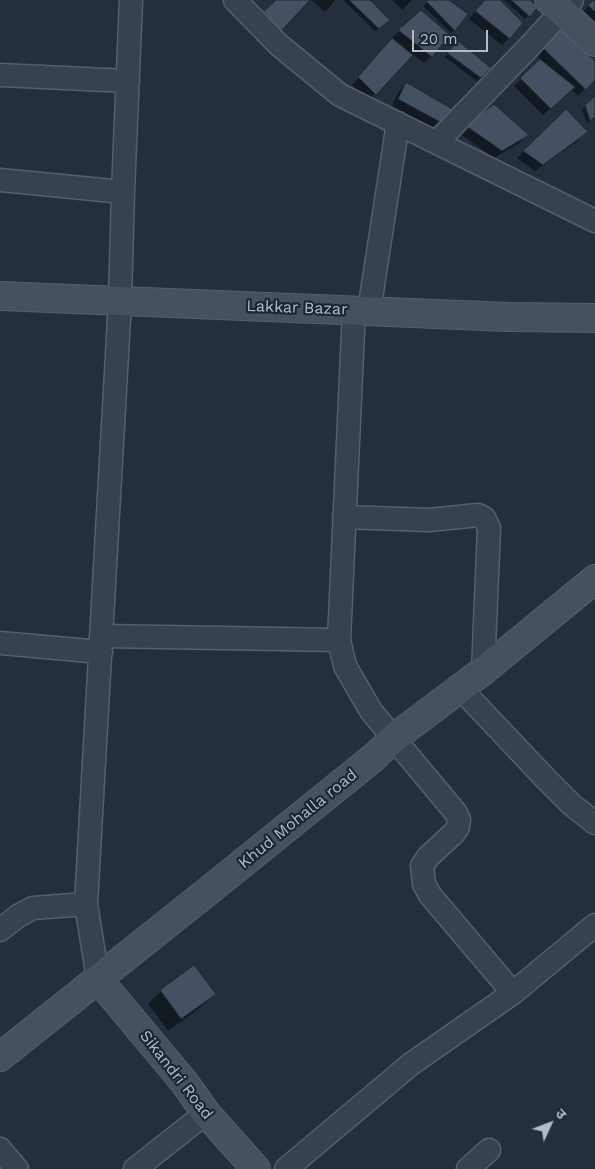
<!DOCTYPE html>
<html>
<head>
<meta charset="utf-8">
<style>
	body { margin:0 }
	#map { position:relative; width:595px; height:1169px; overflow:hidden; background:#242f3e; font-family:"Work Sans","Noto Sans Devanagari",sans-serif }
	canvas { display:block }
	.north { position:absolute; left:525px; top:1099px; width:50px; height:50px; -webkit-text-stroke:4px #1d2633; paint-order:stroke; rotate:47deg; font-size:14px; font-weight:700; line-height:20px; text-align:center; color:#b4bcc9 }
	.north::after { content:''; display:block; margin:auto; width:18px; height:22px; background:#b4bcc9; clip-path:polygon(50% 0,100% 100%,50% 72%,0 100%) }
	.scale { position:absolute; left:412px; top:30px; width:76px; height:22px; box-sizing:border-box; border:2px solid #b4bcc9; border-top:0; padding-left:6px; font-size:15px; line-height:18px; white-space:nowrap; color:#b4bcc9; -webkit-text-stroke:4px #1d2633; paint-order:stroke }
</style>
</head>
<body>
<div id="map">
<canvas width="595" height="1169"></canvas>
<div class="north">उ</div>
<div class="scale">20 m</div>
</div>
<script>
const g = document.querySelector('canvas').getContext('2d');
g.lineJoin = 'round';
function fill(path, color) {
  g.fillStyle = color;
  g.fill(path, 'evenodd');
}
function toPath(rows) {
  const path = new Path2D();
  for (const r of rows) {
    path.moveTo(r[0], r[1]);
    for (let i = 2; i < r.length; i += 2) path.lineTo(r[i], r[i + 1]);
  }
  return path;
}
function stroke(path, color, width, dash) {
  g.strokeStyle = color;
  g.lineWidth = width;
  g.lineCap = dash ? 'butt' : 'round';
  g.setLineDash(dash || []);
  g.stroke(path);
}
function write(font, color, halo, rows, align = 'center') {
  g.font = font + ' "Work Sans",sans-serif';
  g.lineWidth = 4.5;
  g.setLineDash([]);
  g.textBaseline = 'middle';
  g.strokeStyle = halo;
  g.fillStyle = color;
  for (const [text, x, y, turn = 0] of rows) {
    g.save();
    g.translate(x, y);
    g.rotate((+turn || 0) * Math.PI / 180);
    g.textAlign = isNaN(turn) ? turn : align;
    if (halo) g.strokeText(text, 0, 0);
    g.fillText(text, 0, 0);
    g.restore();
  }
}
const shadow = toPath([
	[311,0,335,0,325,12],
	[343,0,369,0,385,23,375,31],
	[392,0,412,0,403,10],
	[430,0,446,0,466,15,451,33,423,6],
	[486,0,498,0,509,38,502,45,469,19],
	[504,0,528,0,536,8,525,19],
	[595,0,595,27,582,13],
	[421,12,431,56,424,63,412,54,368,101,352,85,393,39,392,38],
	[552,36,595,63,595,78,578,96,571,89,543,115,514,86,541,60,538,57],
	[458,43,489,68,477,81,445,57],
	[407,84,450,110,432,128,392,106,399,91],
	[595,98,595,116,587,123,582,110],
	[494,106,527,135,521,142,494,158,459,133],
	[566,111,586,132,579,140,535,171,517,158],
	[194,966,214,994,201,1007,168,1031,148,1004,161,991]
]);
const building = toPath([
	[276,0,310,0,280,32,264,11,276,0],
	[349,0,370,0,390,20,379,29,349,0],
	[428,0,449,0,468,14,455,31,426,1,428,0],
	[485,0,500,0,523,23,510,39,475,11,485,0],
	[511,0,530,0,538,7,530,17,511,0],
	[594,0,595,0,595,12,588,5,594,0],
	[421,10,450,35,432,57,398,30,421,10],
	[559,28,595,61,595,80,586,90,544,49,559,28],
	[392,38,413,55,376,95,358,77,392,38],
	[458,41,491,68,481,78,447,53,458,41],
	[540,59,575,87,551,109,520,78,540,59],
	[406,82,452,109,440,122,398,99,406,82],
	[595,96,595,117,590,121,585,105,595,96],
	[494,104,529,135,502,151,465,125,494,104],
	[566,109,588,132,543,165,523,151,566,109],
	[194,965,216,994,181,1019,160,990,194,965]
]);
const street = toPath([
	[235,0,279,45,340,95,595,221],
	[0,75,128,81],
	[437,142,528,48,572,0],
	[0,180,123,192],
	[354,310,339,640,345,666,371,711,456,813,459,820,458,827,454,833,428,857,422,866,424,884,430,895,513,993],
	[369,311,398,123],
	[344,517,429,520,478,515,484,518,489,528,483,671],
	[102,636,339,640],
	[0,643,101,652],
	[460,688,546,779,572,805,595,823],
	[0,930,18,916,33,908,86,904],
	[98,979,86,904,120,301,123,192,131,0],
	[0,1149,17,1169],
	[135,1169,206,1113],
	[286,1169,411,1064,513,993,595,925],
	[468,1169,489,1150]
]);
const secondary = toPath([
	[549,0,595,42],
	[0,296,509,317,595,318],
	[98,979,184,1082,206,1113,256,1169],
	[0,1057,212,888,373,758,394,738,483,671,595,579]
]);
const streetNames = [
	["Lakkar Bazar",297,308,2],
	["Khud Mohalla road",298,819,-39],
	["Sikandri Road",176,1075,52]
];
fill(shadow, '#0007');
fill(building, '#455162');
stroke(building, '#1f2835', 1);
stroke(street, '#565f6c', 25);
stroke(secondary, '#565f6c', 30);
stroke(street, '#38414e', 22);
stroke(secondary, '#465061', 28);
write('16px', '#b4bcc9', '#1d2633', streetNames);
</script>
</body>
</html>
